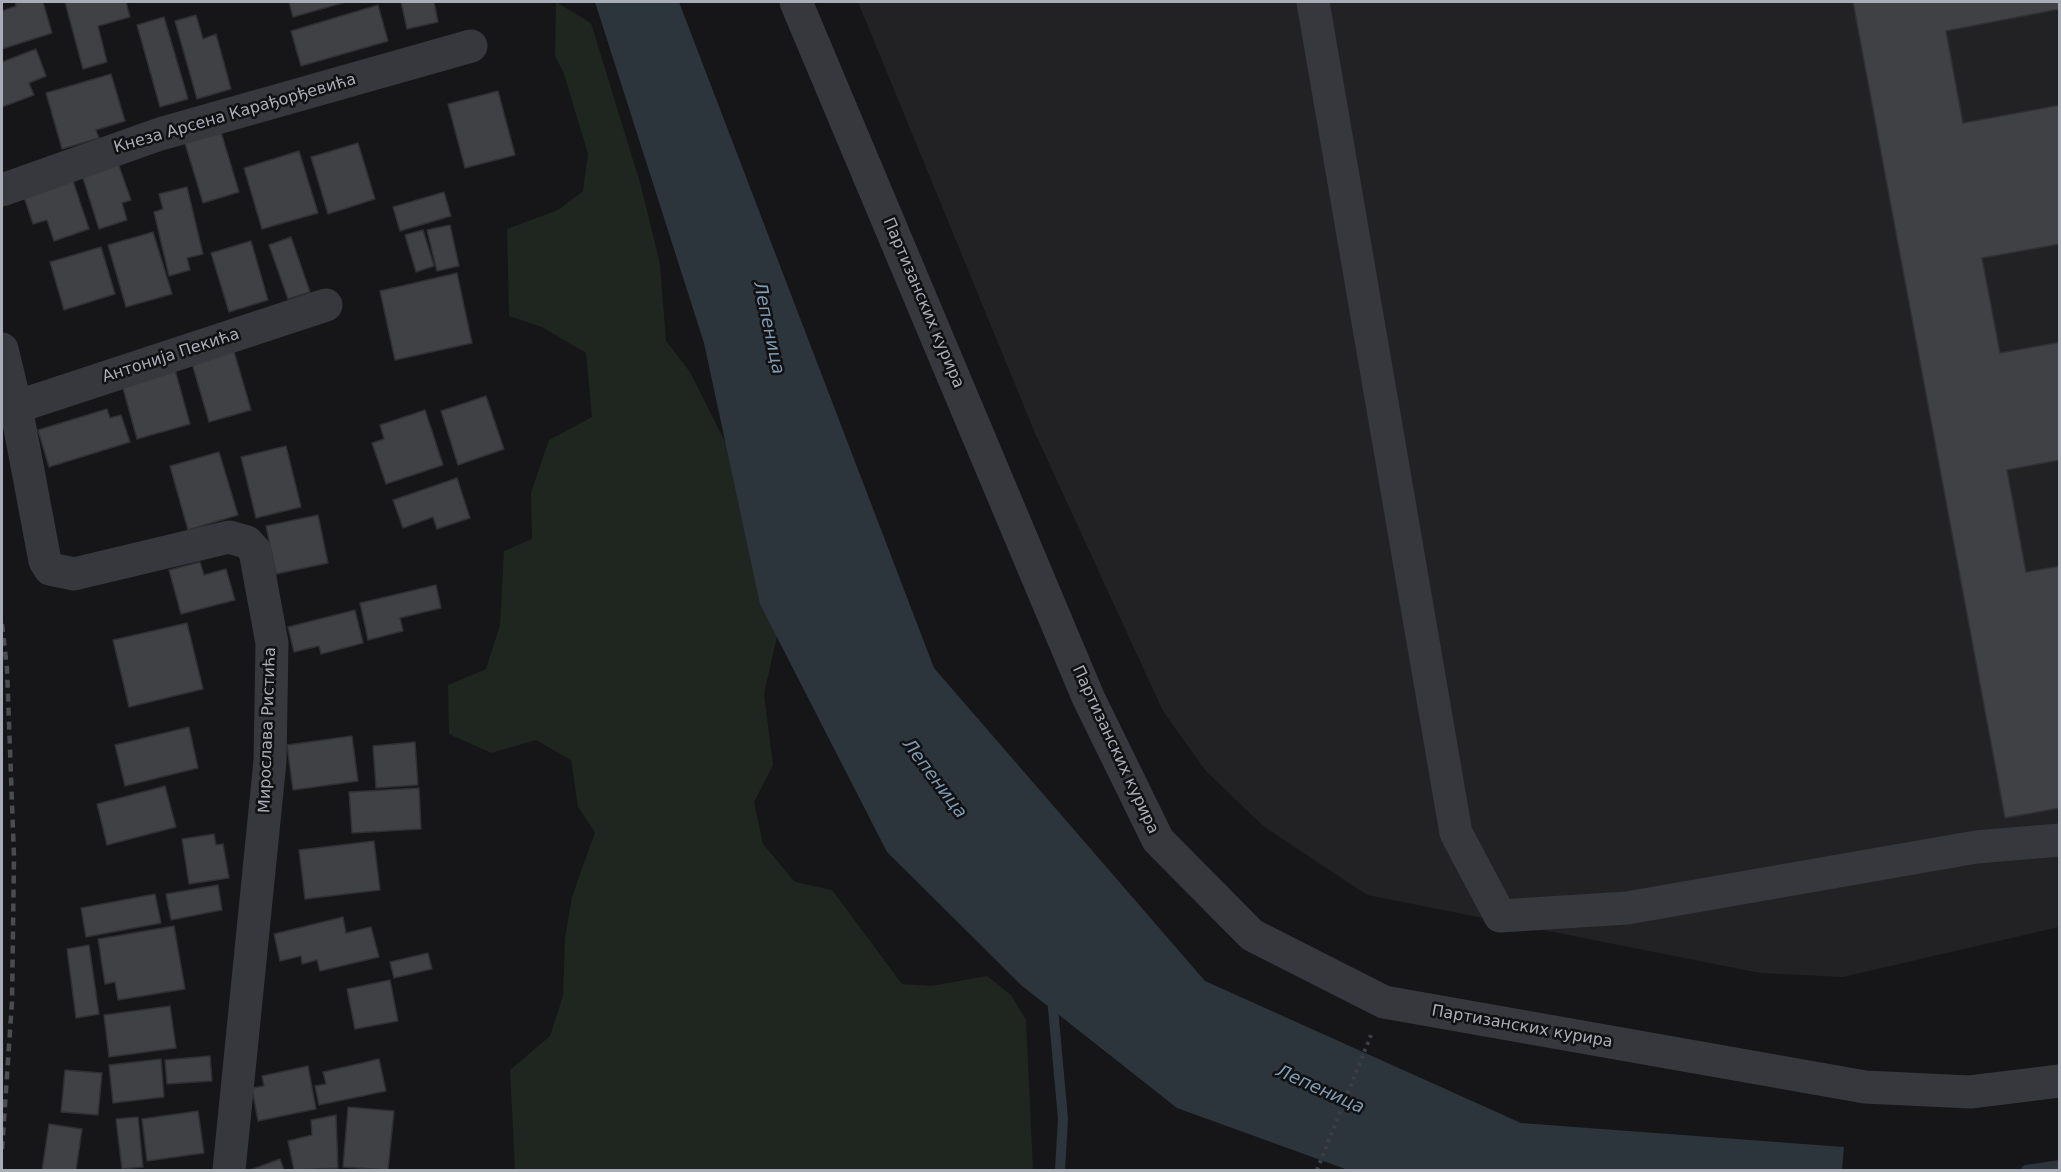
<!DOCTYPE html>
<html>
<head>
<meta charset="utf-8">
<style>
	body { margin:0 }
	#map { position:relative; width:2061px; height:1172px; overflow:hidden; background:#161618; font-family:"DejaVu Sans",sans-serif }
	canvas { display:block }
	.frame { position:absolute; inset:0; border:3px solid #a8adb8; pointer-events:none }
</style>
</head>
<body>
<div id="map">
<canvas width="2061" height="1172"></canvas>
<div class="frame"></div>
</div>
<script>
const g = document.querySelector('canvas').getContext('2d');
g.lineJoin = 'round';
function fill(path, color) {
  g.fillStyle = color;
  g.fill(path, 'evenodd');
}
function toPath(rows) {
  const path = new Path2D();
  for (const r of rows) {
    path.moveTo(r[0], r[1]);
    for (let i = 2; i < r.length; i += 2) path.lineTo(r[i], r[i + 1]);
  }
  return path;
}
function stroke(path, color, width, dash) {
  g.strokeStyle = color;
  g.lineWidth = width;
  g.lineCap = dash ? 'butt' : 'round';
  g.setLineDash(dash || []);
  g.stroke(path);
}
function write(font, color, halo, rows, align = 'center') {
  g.font = font + ' "DejaVu Sans",sans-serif';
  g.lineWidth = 5;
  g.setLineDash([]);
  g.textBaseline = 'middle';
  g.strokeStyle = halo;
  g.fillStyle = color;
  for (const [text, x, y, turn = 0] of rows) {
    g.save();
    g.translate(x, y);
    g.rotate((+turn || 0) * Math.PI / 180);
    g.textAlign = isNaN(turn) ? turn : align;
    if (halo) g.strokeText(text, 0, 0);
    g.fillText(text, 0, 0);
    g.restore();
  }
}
const built = toPath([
	[858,2,2059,2,2059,927,1843,977,1760,973,1367,895,1263,826,1205,770,1163,711,1035,433]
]);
const green = toPath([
	[556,2,591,23,641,186,660,264,666,341,690,372,752,496,778,632,764,694,773,765,754,802,763,844,795,882,832,890,902,984,931,986,987,976,1011,995,1026,1020,1033,1170,515,1170,510,1070,550,1036,563,996,565,938,572,897,595,832,578,807,571,760,536,740,491,753,449,734,448,685,486,669,500,625,504,551,532,539,531,493,549,440,592,417,586,353,542,327,509,316,507,229,558,210,583,191,588,154,564,74,555,56]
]);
const water = toPath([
	[595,2,679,2,934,668,1205,981,1521,1123,1844,1147,1842,1170,1348,1170,1177,1108,1021,985,887,852,760,604,704,343]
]);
const stream = toPath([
	[1052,997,1063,1119,1060,1170],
	[2026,1170,2060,1165]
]);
const building = toPath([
	[15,2,43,2,52,33,2,49,2,11,16,6,15,2],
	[65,2,126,2,130,17,98,26,107,62,83,69,65,2],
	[289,2,346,2,293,17,289,2],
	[401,2,434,2,438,22,407,29,401,2],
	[1853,2,2060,2,2060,9,1946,31,1963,123,2060,105,2060,244,1982,258,2000,353,2060,342,2060,460,2007,470,2026,572,2060,566,2060,808,2005,818,1853,2],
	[378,5,388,41,301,66,291,31,378,5],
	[196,15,203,39,216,34,231,89,197,99,175,21,196,15],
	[164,17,188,99,160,107,137,25,164,17],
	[36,49,46,76,29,83,34,95,2,107,2,62,36,49],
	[111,74,125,121,96,130,99,138,62,149,46,93,111,74],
	[498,91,515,155,465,168,448,104,498,91],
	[221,132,239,192,203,203,185,143,221,132],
	[358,143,375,199,328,214,311,157,358,143],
	[299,151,318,213,262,229,244,168,299,151],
	[118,163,131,200,122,203,127,220,99,229,82,175,118,163],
	[73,181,89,229,54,241,47,220,33,224,24,197,73,181],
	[187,187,203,254,187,258,190,270,169,276,154,212,163,209,159,194,187,187],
	[444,192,451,216,400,231,393,207,444,192],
	[450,225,459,266,437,271,427,230,450,225],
	[423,230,434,266,416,272,405,235,423,230],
	[153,232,172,294,126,307,108,245,153,232],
	[291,237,310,292,288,299,269,245,291,237],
	[251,241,268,300,229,312,211,253,251,241],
	[101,247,115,294,64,310,50,262,101,247],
	[457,273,472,343,395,360,380,291,457,273],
	[233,348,251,410,209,422,191,360,233,348],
	[174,366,190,424,137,439,121,381,174,366],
	[486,396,504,449,458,465,441,411,486,396],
	[107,409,110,418,121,415,130,442,49,467,38,430,107,409],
	[425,410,443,465,386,484,372,443,384,439,380,425,425,410],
	[286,446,301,507,256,518,241,457,286,446],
	[219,452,238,515,188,530,170,466,219,452],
	[457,478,470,518,437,529,433,517,403,528,393,500,457,478],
	[318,515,328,563,276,574,266,526,318,515],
	[200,562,204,575,226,569,235,600,181,614,169,570,200,562],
	[436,585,441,608,400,618,403,631,368,640,360,603,436,585],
	[355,610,363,643,321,654,319,646,294,652,288,627,355,610],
	[187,623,203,689,129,707,113,640,187,623],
	[189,727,198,768,125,786,115,745,189,727],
	[352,736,358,781,293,790,287,745,352,736],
	[415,742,418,785,376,788,373,746,415,742],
	[165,786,176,827,107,845,97,804,165,786],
	[419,788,421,829,352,833,349,792,419,788],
	[214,834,216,845,223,844,229,878,189,884,182,839,214,834],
	[374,841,380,890,305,899,299,850,374,841],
	[218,885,222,910,171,920,166,894,218,885],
	[155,894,161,923,86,937,81,908,155,894],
	[343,917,346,933,371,927,379,957,320,971,317,960,302,964,301,956,280,961,274,934,343,917],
	[174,926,185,989,118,1000,115,982,105,984,98,939,174,926],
	[89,945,99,1014,76,1018,67,949,89,945],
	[428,953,432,969,394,978,390,962,428,953],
	[390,980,398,1021,355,1029,347,989,390,980],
	[170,1006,176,1048,109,1057,104,1015,170,1006],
	[210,1056,212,1081,167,1084,165,1060,210,1056],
	[161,1059,164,1097,113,1103,109,1065,161,1059],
	[379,1059,386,1091,319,1105,315,1086,326,1084,323,1072,379,1059],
	[308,1066,316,1109,258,1121,252,1088,264,1086,262,1076,308,1066],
	[65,1070,102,1073,98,1115,61,1112,65,1070],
	[348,1107,394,1111,388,1170,343,1167,348,1107],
	[198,1111,204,1153,147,1161,142,1119,198,1111],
	[336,1115,338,1168,294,1170,288,1141,312,1135,311,1120,336,1115],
	[138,1117,143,1167,122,1169,116,1119,138,1117],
	[49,1124,82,1129,76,1170,42,1170,49,1124],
	[280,1159,284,1170,250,1170,280,1159]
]);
const path = toPath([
	[1317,1170,1371,1035]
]);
const minor = toPath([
	[1313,2,1456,833,1500,916,1627,908,1976,847,2060,840],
	[2,190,160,134,471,46],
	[2,349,16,407,45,561,50,569,74,574,229,537,247,542,255,551,272,643,270,761,229,1170],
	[16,407,326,305]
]);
const tertiary = toPath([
	[796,2,1088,697,1158,840,1252,935,1384,1002,1865,1087,1970,1092,2060,1081]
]);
const rail = toPath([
	[2,624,7,669,14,857,12,1002,2,1149]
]);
const streetNames = [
	["Кнеза Арсена Карађорђевића",235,114,-16],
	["Партизанских курира",923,303,67],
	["Антонија Пекића",171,356,-18],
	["Мирослава Ристића",268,730,-88],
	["Партизанских курира",1115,750,65],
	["Партизанских курира",1522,1027,10]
];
const waterNames = [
	["Лепеница",768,328,78],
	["Лепеница",934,779,53],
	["Лепеница",1320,1090,24]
];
fill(built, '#222225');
fill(green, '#1e261f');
fill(water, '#2c353c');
stroke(stream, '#2c353c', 10);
fill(building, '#404145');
stroke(building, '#303034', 1.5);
stroke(path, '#3d3f44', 4, [3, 4.5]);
stroke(minor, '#37383d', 33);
stroke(tertiary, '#37383d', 33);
stroke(rail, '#4a4c52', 4.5, [8, 6]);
write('16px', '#a8adb8', '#111113', streetNames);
write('italic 18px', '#7f9bb3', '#111113', waterNames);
</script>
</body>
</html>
